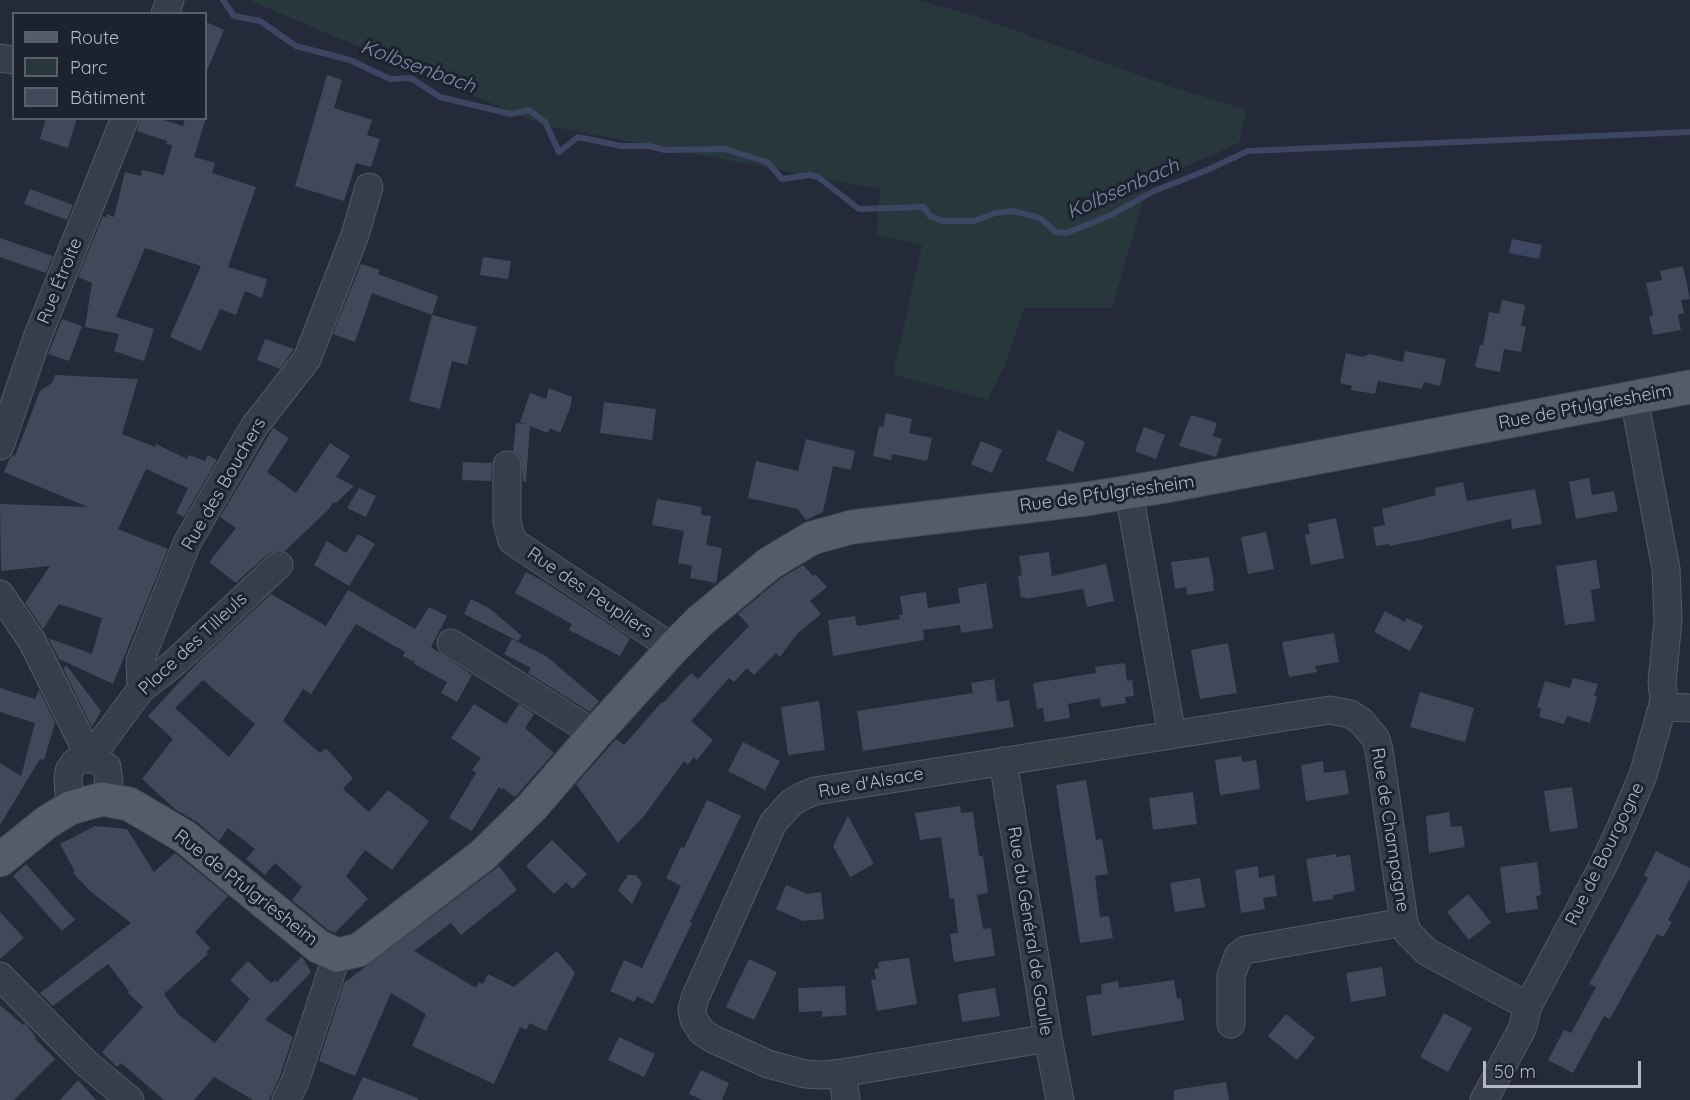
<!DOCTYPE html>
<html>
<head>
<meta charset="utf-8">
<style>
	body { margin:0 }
	#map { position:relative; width:1690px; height:1100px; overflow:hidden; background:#252a3a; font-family:Quicksand,sans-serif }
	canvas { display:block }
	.legend { position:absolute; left:12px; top:12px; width:195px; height:108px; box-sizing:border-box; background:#1d222f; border:2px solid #595e6b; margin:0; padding:8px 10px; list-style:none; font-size:18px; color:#b4b8c6 }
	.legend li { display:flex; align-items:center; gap:12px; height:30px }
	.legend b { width:30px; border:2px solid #595e6b }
	.scale { position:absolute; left:1483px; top:1061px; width:158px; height:27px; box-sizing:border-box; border:3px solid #b4b8c6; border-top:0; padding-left:8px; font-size:18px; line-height:21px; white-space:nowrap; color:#b4b8c6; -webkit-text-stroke:4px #1d222f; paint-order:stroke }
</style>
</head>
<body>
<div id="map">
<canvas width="1690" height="1100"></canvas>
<ul class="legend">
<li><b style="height:8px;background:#565b6a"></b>Route</li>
<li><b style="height:16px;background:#28373c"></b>Parc</li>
<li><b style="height:16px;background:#414859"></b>Bâtiment</li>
</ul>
<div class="scale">50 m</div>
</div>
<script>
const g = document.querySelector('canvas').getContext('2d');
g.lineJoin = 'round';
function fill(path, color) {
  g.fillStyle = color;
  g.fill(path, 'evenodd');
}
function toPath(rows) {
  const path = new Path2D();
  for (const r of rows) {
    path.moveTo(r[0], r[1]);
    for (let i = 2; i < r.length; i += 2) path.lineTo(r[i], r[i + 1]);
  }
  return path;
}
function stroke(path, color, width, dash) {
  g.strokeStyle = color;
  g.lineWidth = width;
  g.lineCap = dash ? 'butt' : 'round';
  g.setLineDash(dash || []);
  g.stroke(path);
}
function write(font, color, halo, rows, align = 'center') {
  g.font = font + ' Quicksand,sans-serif';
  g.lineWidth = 6;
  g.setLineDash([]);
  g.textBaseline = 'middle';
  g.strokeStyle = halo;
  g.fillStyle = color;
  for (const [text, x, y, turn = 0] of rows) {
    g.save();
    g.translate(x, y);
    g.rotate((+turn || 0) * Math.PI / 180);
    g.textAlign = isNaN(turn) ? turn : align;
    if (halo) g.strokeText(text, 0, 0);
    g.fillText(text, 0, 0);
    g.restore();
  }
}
const green = toPath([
	[249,0,918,0,975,16,1169,86,1246,110,1240,142,1148,184,1112,308,1024,308,1004,367,987,400,893,374,922,245,877,235,880,189,543,125]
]);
const water = toPath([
	[1512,239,1542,245,1539,259,1509,253]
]);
const stream = toPath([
	[223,0,234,16,260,21,296,46,350,60,390,79,411,78,440,97,511,114,529,110,545,122,559,152,578,137,621,146,649,146,665,150,725,149,767,162,782,179,810,175,818,177,859,209,924,207,930,216,943,221,974,221,995,213,1013,211,1040,218,1056,232,1067,233,1111,215,1154,191,1205,171,1248,151,1690,132]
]);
const building = toPath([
	[206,22,224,30,206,73],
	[327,75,342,80,334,108,372,120,367,135,380,139,371,167,356,163,344,201,295,186],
	[46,118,77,118,68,148,40,139],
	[140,118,157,118,183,126,185,118,206,118,194,157,215,163,212,173,256,187,228,267,267,279,262,298,245,291,236,315,220,309,201,351,170,337,201,266,145,248,116,317,154,329,144,361,114,351,119,334,85,327,92,283,78,277,103,216,106,218,107,214,114,217,125,172,141,176,142,170,164,175,172,145,166,144,167,141,137,131],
	[30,189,73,205,67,220,24,204],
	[0,238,53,256,46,273,0,257],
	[483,257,511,261,508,279,480,275],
	[361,264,380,270,378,274,438,296,432,315,372,293,355,342,333,334],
	[1683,266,1690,299,1681,300,1684,313,1678,315,1681,330,1653,335,1649,316,1653,315,1646,283,1662,280,1660,271],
	[1502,300,1525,305,1521,326,1526,327,1521,352,1504,349,1500,372,1475,367,1480,345,1483,345,1489,312,1499,314],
	[432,315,477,327,467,365,452,361,440,409,409,401],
	[62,319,82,326,69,361,48,354],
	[265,339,294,349,280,369,257,360],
	[1405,351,1446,359,1440,386,1424,382,1422,389,1378,381,1375,394,1351,390,1352,386,1340,383,1346,353,1362,357,1370,354,1403,362],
	[55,375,138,379,122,434,155,447,156,444,187,459,189,455,205,461,208,455,217,460,184,517,176,513,188,488,146,469,118,529,168,549,113,684,59,659,48,638,92,654,102,618,59,604,43,629,25,603,50,566,1,571,0,504,88,507,4,472,10,458,13,455,15,456,40,391,52,383],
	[549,388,572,397,570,408,560,433,550,428,548,433,530,426,526,482,523,481,521,458,513,451,516,423,527,424,520,422,530,393,546,399],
	[604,402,656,409,652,440,600,433],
	[886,413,912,419,909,433,932,438,927,461,892,454,891,460,873,456,879,426,883,427],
	[1191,415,1217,423,1213,436,1222,439,1216,457,1179,446],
	[1144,427,1165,435,1156,459,1135,451],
	[273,428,289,438,267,472,296,493,330,443,350,456,336,477,354,486,336,503,333,502,329,509,285,551,276,550,269,553,236,583,209,562,236,528,220,517],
	[1058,430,1085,442,1073,472,1046,460],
	[806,439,855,451,851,470,833,466,823,512,806,520,798,509,748,498,756,461,798,471],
	[981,441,1002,450,992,473,971,464],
	[463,462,492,463,491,481,462,480],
	[1589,478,1592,495,1614,491,1618,511,1576,519,1569,482],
	[1463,482,1467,501,1535,489,1542,524,1512,529,1511,519,1420,540,1389,546,1389,544,1376,546,1373,527,1385,525,1382,509,1436,495,1435,488],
	[359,488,376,496,366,517,347,508],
	[657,499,702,507,701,515,711,516,706,545,722,548,716,583,690,578,692,566,678,563,684,531,652,525],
	[1336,518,1344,558,1311,565,1305,535,1310,534,1308,524],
	[1266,532,1274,569,1248,574,1241,537],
	[358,534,375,544,349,586,314,565,327,541,346,553],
	[1049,552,1052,576,1106,564,1114,601,1087,607,1083,589,1025,599,1025,597,1021,597,1018,576,1022,575,1019,556],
	[1209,557,1214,583,1213,583,1214,591,1187,595,1186,587,1175,589,1171,562],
	[1596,560,1600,588,1591,590,1595,621,1565,625,1556,566],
	[803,565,813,576,815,574,827,587,810,601,821,614,797,634,780,657,776,653,754,675,747,668,734,682,729,678,691,721,713,740,697,760,694,757,688,765,684,761,644,816,618,843,576,784,616,739,624,745,662,702,663,703,691,673,698,679,722,654,749,626,738,614,781,578],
	[526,572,543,581,630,638,620,656,569,630,572,624,515,593],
	[986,583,993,628,961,633,960,625,923,630,924,640,833,656,828,620,855,616,857,626,900,619,899,615,903,615,900,596,926,592,928,608,960,603,958,588],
	[348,590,415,629,429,607,447,616,431,647,472,675,457,702,441,693,447,682,414,664,415,662,403,656,405,652,356,624,311,694,303,689,283,721,320,753,326,748,353,778,343,789,369,812,388,790,429,821,392,870,365,850,346,876,368,899,335,933,328,930,292,900,302,887,275,863,265,875,246,859,255,849,228,828,219,841,197,822,176,810,142,779,173,739,148,716,199,661,271,594,326,626],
	[203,680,255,724,229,757,175,708],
	[471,599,489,608,522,636,518,641,464,614],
	[1385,611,1405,622,1407,618,1423,626,1410,651,1374,632],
	[1334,633,1339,662,1315,666,1317,672,1289,677,1282,642],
	[512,639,546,656,599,701,590,712,528,673,531,668,504,654],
	[1228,643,1237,693,1200,699,1191,650],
	[1125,663,1127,681,1132,680,1134,696,1125,697,1126,703,1101,707,1100,698,1068,704,1070,718,1045,722,1043,708,1037,709,1033,683,1096,673,1095,667],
	[67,666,101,711,92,727,63,668],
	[1573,678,1598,684,1594,696,1597,697,1590,723,1567,716,1564,724,1539,717,1541,708,1537,707,1545,681,1570,688],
	[994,679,997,702,1009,700,1014,727,863,751,857,711,973,693,971,683],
	[0,688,35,699,39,690,55,723,44,760,40,759,0,825,0,763,21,776,35,723,0,712],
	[1420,692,1474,708,1465,742,1410,727],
	[819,701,825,750,788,755,781,707],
	[474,704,506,724,519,704,534,714,525,728,554,753,515,797,503,788,502,790,499,787,472,831,449,818,476,773,472,770,481,758,451,738],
	[743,742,780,761,765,790,728,771],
	[1241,756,1242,762,1256,760,1260,789,1220,795,1215,760],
	[1323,761,1324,773,1345,770,1349,794,1306,801,1301,765],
	[1086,780,1096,840,1102,839,1108,874,1095,876,1100,917,1109,916,1113,938,1080,943,1056,785],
	[1572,787,1578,828,1550,832,1544,791],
	[1193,792,1197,824,1153,830,1149,798],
	[707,800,741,816,690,922,692,923,653,1004,637,996,634,1002,610,991,624,960,642,968,681,886,666,878,681,847,684,848],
	[960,806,961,813,973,812,979,856,983,856,988,893,977,895,983,929,991,928,995,956,954,962,950,934,958,933,954,898,950,899,941,837,920,840,915,813],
	[1449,812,1451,827,1462,826,1465,847,1429,853,1426,816],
	[848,816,874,864,850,877,833,846],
	[95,826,127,829,154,872,175,853,228,896,195,932,210,948,206,952,208,954,164,994,178,1014,215,1043,250,999,230,980,248,961,271,983,275,980,277,982,301,957,303,958,311,972,265,1020,293,1037,280,1076,269,1100,253,1100,214,1077,194,1100,164,1100,121,1063,117,1067,102,1052,143,1007,128,993,129,991,108,964,53,1006,40,993,131,923,90,891,73,873,75,872,60,844],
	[552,840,587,874,573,889,566,882,554,894,526,866],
	[1656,851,1690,868,1690,879,1668,920,1672,922,1663,937,1657,934,1610,1019,1604,1016,1573,1073,1548,1060,1564,1030,1571,1033,1596,987,1589,984,1648,878,1644,875],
	[1336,854,1336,857,1350,855,1355,891,1333,895,1333,899,1313,902,1306,859],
	[1537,862,1541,895,1536,896,1538,909,1506,913,1500,867],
	[26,864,75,920,62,931,13,876],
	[499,866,517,890,461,935,451,923,414,951,476,988,479,982,483,984,488,974,514,987,557,951,575,973,546,1031,530,1023,526,1030,520,1027,494,1084,412,1046,426,1014,391,993,355,1076,319,1061,344,983],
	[1258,866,1259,878,1274,875,1277,896,1263,898,1265,909,1241,913,1235,870],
	[628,875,636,875,642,883,632,904,618,890],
	[1200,878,1205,907,1175,912,1170,883],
	[786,885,807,894,821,892,824,919,803,921,776,909],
	[1468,894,1491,922,1469,940,1447,912],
	[0,912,24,938,0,959],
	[909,958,917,1004,877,1011,871,980,876,979,874,969,879,968,878,962],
	[749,959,777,972,754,1020,726,1007],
	[1382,967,1386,996,1351,1002,1346,973],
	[1174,980,1177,999,1181,998,1184,1020,1092,1036,1086,996,1102,994,1101,984,1118,981,1119,988],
	[845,986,846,1015,822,1017,822,1011,799,1012,798,988],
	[995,988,1000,1016,962,1022,958,994],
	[0,1005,23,1025,25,1023,36,1037,35,1039,55,1059,14,1100,0,1100],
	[1444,1013,1472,1028,1448,1072,1420,1057],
	[1286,1014,1315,1038,1297,1060,1268,1036],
	[619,1037,655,1054,644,1077,608,1060],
	[701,1070,729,1083,722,1100,702,1100,689,1094],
	[363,1077,418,1098,418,1100,352,1100],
	[78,1080,96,1100,60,1100],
	[1226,1082,1229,1100,1174,1100,1174,1090]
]);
const minor = toPath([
	[165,14,170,0],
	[0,58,14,60],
	[0,446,37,338,125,118],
	[507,465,507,521,512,541,673,648],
	[1129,493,1172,735],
	[0,594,32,641,90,758,141,689,172,665,279,565],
	[451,643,595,734],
	[141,689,140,661,187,543,254,427,307,359,355,235,369,187],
	[1664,701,1671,707,1690,708],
	[1003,761,1048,1038,1060,1100],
	[70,808,68,779,69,771,74,763,81,759,96,759,107,767,109,782,102,799],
	[0,976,86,1063,130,1100],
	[1231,1024,1231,976,1238,956,1245,950,1404,922],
	[1048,1038,842,1073,824,1075,805,1074,768,1064,713,1039,702,1032,694,1020,692,1010,695,998,773,823,792,802,805,795,815,791,1330,710,1350,714,1361,721,1376,739,1379,750,1404,922,1408,933,1427,952,1528,1006],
	[842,1073,846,1100],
	[286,1100,295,1082,337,955],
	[1484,1100,1522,1029,1528,1006,1603,866,1621,827,1643,775,1664,701,1662,682,1668,620,1666,569,1634,398]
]);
const major = toPath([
	[0,860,47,822,70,808,102,799,129,804,185,837,318,946,337,955,359,950,483,855,532,807,595,734,673,648,700,621,770,563,812,538,852,527,1086,499,1166,486,1690,387]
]);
const streetNames = [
	["Rue Étroite",60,281,-68],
	["Rue de Pfulgriesheim",1585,407,-11],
	["Rue des Bouchers",224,484,-60],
	["Rue de Pfulgriesheim",1107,494,-8],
	["Rue des Peupliers",590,593,34],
	["Place des Tilleuls",193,644,-43],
	["Rue d'Alsace",871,783,-10],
	["Rue de Champagne",1390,830,81],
	["Rue de Bourgogne",1605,854,-64],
	["Rue de Pfulgriesheim",246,888,38],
	["Rue du Général de Gaulle",1030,931,81]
];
const waterNames = [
	["Kolbsenbach",418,67,20],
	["Kolbsenbach",1123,189,-24]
];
fill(green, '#28373c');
fill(water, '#3c4561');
stroke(stream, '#3c4561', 6);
fill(building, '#414859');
stroke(minor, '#535865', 29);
stroke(major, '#414653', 35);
stroke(minor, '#383d4a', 27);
stroke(major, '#565b6a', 33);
write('18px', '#b4b8c6', '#1d222f', streetNames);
write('italic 20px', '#7e8aab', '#1d222f', waterNames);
</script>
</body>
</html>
